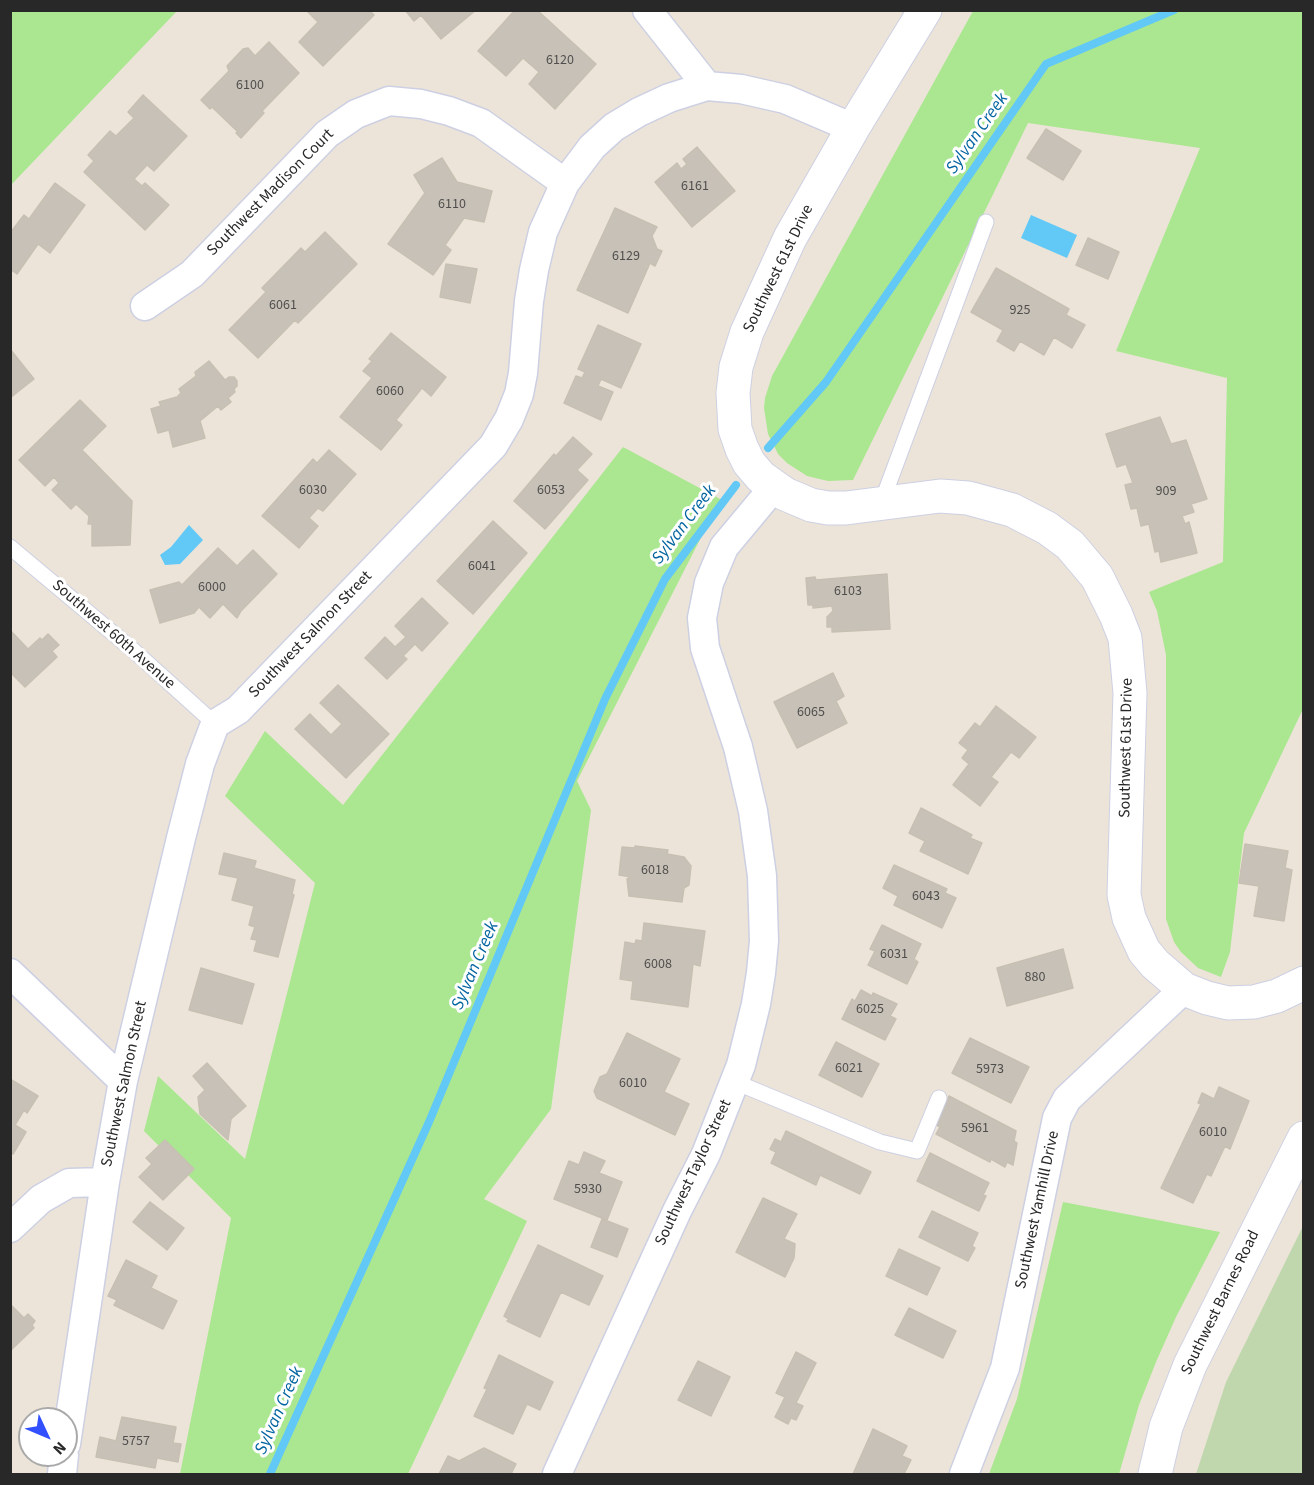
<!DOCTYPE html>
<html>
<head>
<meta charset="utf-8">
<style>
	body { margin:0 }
	#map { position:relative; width:1314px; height:1485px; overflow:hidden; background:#ece4d8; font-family:"Source Sans 3",sans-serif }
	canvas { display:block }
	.frame { position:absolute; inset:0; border:12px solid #282828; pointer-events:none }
	.north { position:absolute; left:18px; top:1407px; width:60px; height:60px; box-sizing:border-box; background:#fff; border:2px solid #a9a9a9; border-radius:50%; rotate:134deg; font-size:16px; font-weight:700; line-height:24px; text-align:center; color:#282828 }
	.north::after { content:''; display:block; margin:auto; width:21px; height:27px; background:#3250ff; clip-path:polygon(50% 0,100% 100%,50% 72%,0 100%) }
</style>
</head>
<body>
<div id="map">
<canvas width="1314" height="1485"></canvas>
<div class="frame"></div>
<div class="north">N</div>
</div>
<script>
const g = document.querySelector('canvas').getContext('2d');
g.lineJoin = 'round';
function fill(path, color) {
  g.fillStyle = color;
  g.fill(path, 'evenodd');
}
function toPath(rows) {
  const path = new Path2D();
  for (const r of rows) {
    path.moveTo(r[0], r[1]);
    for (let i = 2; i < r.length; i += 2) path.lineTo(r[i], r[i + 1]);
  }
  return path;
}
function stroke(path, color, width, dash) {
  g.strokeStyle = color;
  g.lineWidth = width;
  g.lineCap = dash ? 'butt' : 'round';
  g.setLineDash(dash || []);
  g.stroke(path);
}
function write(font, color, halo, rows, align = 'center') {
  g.font = font + ' "Source Sans 3",sans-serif';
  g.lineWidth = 6;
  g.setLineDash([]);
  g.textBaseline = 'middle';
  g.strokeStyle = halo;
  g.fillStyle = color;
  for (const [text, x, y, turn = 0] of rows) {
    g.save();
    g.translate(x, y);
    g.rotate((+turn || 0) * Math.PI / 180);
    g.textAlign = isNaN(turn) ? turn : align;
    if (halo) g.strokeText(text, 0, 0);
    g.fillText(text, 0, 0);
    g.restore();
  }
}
const green = toPath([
	[11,10,177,11,11,185,10,11],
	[973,11,1303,11,1303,709,1244,833,1230,952,1221,977,1198,968,1181,952,1174,942,1166,919,1166,655,1157,611,1149,592,1223,562,1227,378,1116,351,1200,148,1028,123,853,480,828,481,807,476,787,463,778,454,768,434,764,408,765,398,772,376],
	[623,447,722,500,717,506,577,781,591,810,551,1109,484,1199,527,1221,408,1474,180,1474,231,1218,144,1131,158,1076,245,1159,315,883,225,796,265,731,343,805],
	[1063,1202,1220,1232,1176,1317,1156,1362,1139,1405,1119,1474,989,1474,1017,1399]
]);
const cemetery = toPath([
	[1303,1226,1303,1474,1196,1474,1226,1382]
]);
const water = toPath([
	[1031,215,1077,235,1067,258,1021,238],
	[189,525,203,540,180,564,165,565,160,555,171,547]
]);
const stream = toPath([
	[768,448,826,382,1046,64,1174,10],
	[270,1474,429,1122,605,699,665,579,736,485]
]);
const building = toPath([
	[306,10,369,10,374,15,323,66,299,42,318,22,306,10],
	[405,10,476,10,441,39,421,15,414,21,405,10],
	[515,10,537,10,596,64,555,109,529,84,539,72,523,58,506,76,478,51,515,10],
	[269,42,299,73,262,111,264,113,241,138,236,133,238,132,212,107,210,109,201,100,229,71,227,66,243,49,248,48,255,56,269,42],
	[143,95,187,136,154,171,147,165,134,179,142,186,145,183,169,205,145,230,84,172,94,161,88,155,110,131,116,136,134,118,128,112,143,95],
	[1046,129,1081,151,1063,180,1027,158,1046,129],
	[697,147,735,191,692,227,655,182,677,163,681,169,687,164,683,159,697,147],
	[442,158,457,182,492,191,484,222,464,218,445,245,451,250,433,275,388,244,425,193,414,175,442,158],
	[55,183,85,205,50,253,38,244,17,274,10,269,10,233,24,215,29,219,55,183],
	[615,208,657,227,652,236,657,249,662,251,655,266,650,263,628,313,577,290,615,208],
	[325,232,357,264,298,323,295,320,258,358,229,330,266,292,262,288,301,248,305,252,325,232],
	[1088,238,1119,252,1108,279,1076,265,1088,238],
	[446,264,477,269,470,303,440,297,446,264],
	[996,268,1069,309,1066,315,1085,325,1072,348,1054,337,1044,355,1020,341,1014,351,997,341,1003,330,971,312,996,268],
	[598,325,641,344,621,388,601,379,598,386,613,392,601,420,564,403,576,376,582,378,585,372,578,369,598,325],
	[391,333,446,377,431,396,422,388,396,420,402,425,381,450,340,417,372,378,363,371,372,361,369,359,391,333],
	[10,349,34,379,10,398,10,349],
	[209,361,225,380,229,377,234,377,237,381,237,386,234,389,235,392,228,398,231,402,221,410,218,406,200,421,205,438,173,447,169,430,158,433,151,409,161,406,159,402,177,397,181,393,179,389,196,376,195,372,209,361],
	[80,400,106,426,82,450,132,501,130,545,92,546,92,524,88,524,89,516,76,504,71,509,52,490,59,483,54,477,45,486,19,460,80,400],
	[1160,417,1171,444,1186,440,1207,499,1191,504,1194,512,1182,516,1185,524,1189,522,1197,553,1161,562,1159,551,1155,552,1149,524,1141,526,1137,508,1131,509,1125,485,1133,483,1126,464,1117,467,1106,434,1160,417],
	[573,437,592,454,577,470,588,480,545,529,514,501,554,454,556,456,573,437],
	[329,450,356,474,323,511,318,508,309,518,318,526,299,548,262,516,313,459,317,463,329,450],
	[493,521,527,553,473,614,437,581,493,521],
	[218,548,237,566,253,550,277,574,241,611,237,618,223,604,210,618,199,607,194,613,160,623,150,590,179,582,182,585,218,548],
	[887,574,890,629,832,632,832,627,827,627,827,617,833,611,832,606,813,608,813,605,808,605,806,578,815,577,816,580,887,574],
	[422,598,448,623,422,651,415,644,403,656,407,659,387,679,365,658,385,637,395,647,406,637,395,626,422,598],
	[10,630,28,649,40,638,42,640,48,634,59,645,52,651,57,657,25,687,10,672,10,630],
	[833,673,844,696,836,701,847,723,797,748,774,702,833,673],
	[338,685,389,734,346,778,295,729,310,714,331,735,342,724,320,703,338,685],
	[996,706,1036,737,1019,758,1011,752,991,777,998,782,980,806,953,785,969,764,962,758,968,750,959,743,975,723,980,727,996,706],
	[921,808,972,835,970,838,982,843,968,874,920,851,925,841,909,833,921,808],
	[1245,844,1288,851,1285,868,1292,870,1284,921,1254,916,1259,886,1239,883,1245,844],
	[635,846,668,850,667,854,684,857,691,866,689,885,684,888,682,902,629,896,627,879,631,877,619,875,622,847,635,848,635,846],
	[224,853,256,861,254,868,295,880,292,894,294,895,278,957,254,951,257,940,251,939,255,927,249,925,254,906,232,900,238,878,219,874,224,853],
	[894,865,947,889,945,893,956,898,942,928,894,905,898,896,883,888,894,865],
	[644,923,705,931,700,966,693,964,688,1007,631,999,633,981,620,979,625,942,635,944,636,940,642,941,644,923],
	[882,925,921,944,914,959,918,962,907,984,868,965,875,951,870,949,882,925],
	[1063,949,1073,988,1007,1006,997,968,1063,949],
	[201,968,254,984,242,1024,189,1010,201,968],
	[861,990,872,996,873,993,897,1004,890,1016,896,1019,885,1040,842,1019,852,999,855,1001,861,990],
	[627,1033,680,1059,664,1092,689,1104,675,1135,597,1098,594,1091,600,1077,607,1074,627,1033],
	[970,1038,1029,1067,1011,1103,952,1073,970,1038],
	[836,1042,879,1064,862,1097,819,1075,836,1042],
	[207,1063,246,1106,231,1119,228,1140,200,1114,198,1097,205,1090,193,1076,207,1063],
	[10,1079,38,1096,27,1113,24,1110,15,1125,26,1132,13,1154,10,1152,10,1079],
	[1219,1087,1249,1101,1230,1149,1225,1146,1211,1176,1207,1174,1193,1203,1161,1188,1201,1104,1198,1103,1202,1093,1214,1099,1219,1087],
	[949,1096,1016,1131,1014,1141,1017,1143,1013,1165,1007,1162,1005,1167,991,1159,990,1162,936,1134,940,1127,935,1124,949,1096],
	[786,1131,871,1172,860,1194,820,1175,816,1185,771,1163,776,1152,770,1149,775,1139,781,1142,786,1131],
	[165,1140,194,1169,163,1200,139,1177,152,1164,146,1158,165,1140],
	[584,1152,605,1161,599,1173,622,1182,607,1220,554,1199,569,1161,579,1165,584,1152],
	[930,1153,989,1183,983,1195,986,1196,979,1211,917,1181,930,1153],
	[763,1198,797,1214,784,1239,795,1244,794,1258,785,1277,736,1252,763,1198],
	[150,1202,184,1228,167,1250,133,1222,150,1202],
	[932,1211,978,1233,972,1246,975,1248,968,1261,919,1237,932,1211],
	[602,1219,628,1229,617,1257,591,1247,602,1219],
	[538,1245,603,1276,589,1305,561,1292,540,1337,507,1321,509,1319,504,1316,538,1245],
	[899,1249,940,1268,927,1295,886,1276,899,1249],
	[126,1260,157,1276,151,1288,177,1301,163,1329,114,1305,117,1300,108,1296,126,1260],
	[12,1306,24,1318,28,1314,35,1321,32,1325,34,1328,10,1351,12,1306],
	[909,1308,956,1331,943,1358,895,1335,909,1308],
	[796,1352,816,1363,796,1403,803,1406,796,1420,791,1418,788,1424,775,1417,785,1397,776,1393,796,1352],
	[499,1355,553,1382,540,1410,527,1404,513,1434,474,1416,487,1389,484,1388,499,1355],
	[698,1361,730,1377,711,1416,678,1400,698,1361],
	[122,1417,176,1427,173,1443,181,1444,178,1462,157,1458,155,1468,96,1457,100,1437,116,1441,122,1417],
	[873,1429,907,1446,902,1456,911,1460,904,1474,853,1474,873,1429],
	[484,1448,516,1464,511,1474,439,1474,448,1456,459,1461,484,1448]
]);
const service = toPath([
	[881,504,986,222],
	[10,547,133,650,215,724],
	[735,1082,880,1142,917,1151,939,1098]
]);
const minor = toPath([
	[647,10,707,86],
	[145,306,192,274,327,134,356,114,389,101,421,104,449,111,481,123,565,183],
	[10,973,123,1081],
	[10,1228,41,1199,69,1183,105,1182],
	[66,1444,105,1182,123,1081,181,838,200,764,215,724,238,710,493,446,509,419,519,394,523,373,529,301,534,270,543,232,565,183,592,147,614,127,639,112,669,98,707,86,741,89,785,99,853,128],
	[62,1474,64,1455],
	[557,1474,677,1211,706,1154,741,1065,756,1004,761,973,764,941,762,876,753,811,738,747,705,648,702,618,709,583,724,547,774,487],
	[964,1474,1005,1368,1057,1118,1067,1099,1184,989]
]);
const tertiary = toPath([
	[925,10,853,128,790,238,747,332,736,367,733,393,735,429,742,449,749,463,761,477,785,494,811,505,828,508,846,508,940,496,968,498,1012,510,1047,528,1070,545,1097,577,1116,615,1125,638,1130,693,1124,895,1129,918,1144,951,1155,964,1184,989,1207,998,1228,1003,1254,1002,1277,996,1304,983],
	[1155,1474,1166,1427,1190,1365,1304,1138]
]);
const numberNames = [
	["6120",560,61],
	["6100",250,86],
	["6161",695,187],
	["6110",452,205],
	["6129",626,257],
	["6061",283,306],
	["925",1020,311],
	["6060",390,392],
	["6030",313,491],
	["6053",551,491],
	["909",1166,492],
	["6041",482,567],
	["6000",212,588],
	["6103",848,592],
	["6065",811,713],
	["6018",655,871],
	["6043",926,897],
	["6031",894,955],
	["6008",658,965],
	["880",1035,978],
	["6025",870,1010],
	["6021",849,1069],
	["5973",990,1070],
	["6010",633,1084],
	["5961",975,1129],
	["6010",1213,1133],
	["5930",588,1190],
	["5757",136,1442]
];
const streetNames = [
	["Southwest Madison Court",271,193,-45],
	["Southwest 61st Drive",779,269,-64],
	["Southwest 60th Avenue",113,635,41],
	["Southwest Salmon Street",311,635,-46],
	["Southwest 61st Drive",1127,748,-89],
	["Southwest Salmon Street",125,1084,-78],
	["Southwest Taylor Street",694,1173,-65],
	["Southwest Yamhill Drive",1038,1210,-78],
	["Southwest Barnes Road",1221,1303,-64]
];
const waterNames = [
	["Sylvan Creek",978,134,-55],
	["Sylvan Creek",685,525,-53],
	["Sylvan Creek",476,966,-67],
	["Sylvan Creek",280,1411,-66]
];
fill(green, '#aae790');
fill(cemetery, '#c0d7ae');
fill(water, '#62c9f7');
stroke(stream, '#62c9f7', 8);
fill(building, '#c7c1b8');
stroke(building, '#c7c0b2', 1.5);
stroke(service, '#cdd0e3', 17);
stroke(minor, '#cdd0e3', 31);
stroke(tertiary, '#cdd0e3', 35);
stroke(service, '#fff', 15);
stroke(minor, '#fff', 28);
stroke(tertiary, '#fff', 33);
write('14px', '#504e4c', null, numberNames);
write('16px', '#282828', '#fff', streetNames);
write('italic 18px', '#0364a0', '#fff', waterNames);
</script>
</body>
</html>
